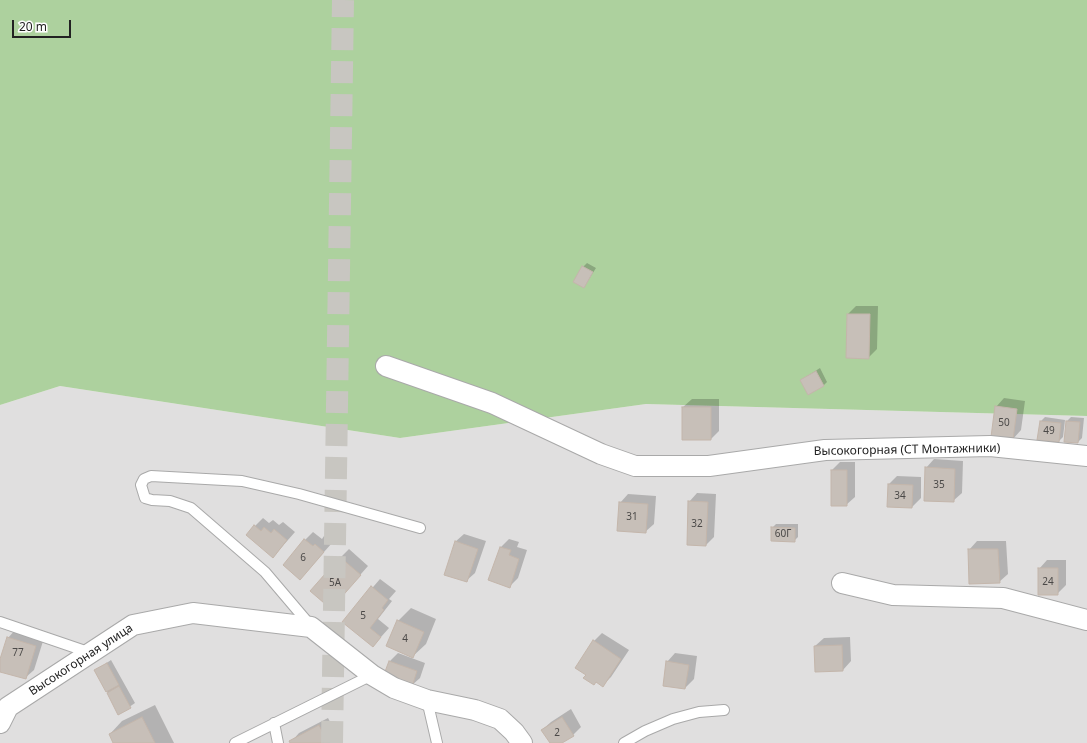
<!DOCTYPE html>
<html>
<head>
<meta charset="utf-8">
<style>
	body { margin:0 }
	#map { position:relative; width:1087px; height:743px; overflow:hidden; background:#f2efe9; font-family:"Noto Sans",sans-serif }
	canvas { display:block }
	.scale { position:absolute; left:12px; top:20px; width:59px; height:18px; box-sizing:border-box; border:2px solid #222; border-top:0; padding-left:5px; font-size:12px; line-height:14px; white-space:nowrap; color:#222; -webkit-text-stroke:3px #fff; paint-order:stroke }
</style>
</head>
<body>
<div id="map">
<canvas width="1087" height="743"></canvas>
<div class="scale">20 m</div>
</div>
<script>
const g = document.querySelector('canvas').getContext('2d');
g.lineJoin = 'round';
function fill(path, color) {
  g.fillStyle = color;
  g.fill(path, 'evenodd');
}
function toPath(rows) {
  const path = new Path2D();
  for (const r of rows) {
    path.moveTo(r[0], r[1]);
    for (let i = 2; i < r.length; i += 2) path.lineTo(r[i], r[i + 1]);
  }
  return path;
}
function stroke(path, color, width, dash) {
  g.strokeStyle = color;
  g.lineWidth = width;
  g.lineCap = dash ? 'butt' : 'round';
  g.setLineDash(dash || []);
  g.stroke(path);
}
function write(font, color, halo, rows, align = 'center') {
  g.font = font + ' "Noto Sans",sans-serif';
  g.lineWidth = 3.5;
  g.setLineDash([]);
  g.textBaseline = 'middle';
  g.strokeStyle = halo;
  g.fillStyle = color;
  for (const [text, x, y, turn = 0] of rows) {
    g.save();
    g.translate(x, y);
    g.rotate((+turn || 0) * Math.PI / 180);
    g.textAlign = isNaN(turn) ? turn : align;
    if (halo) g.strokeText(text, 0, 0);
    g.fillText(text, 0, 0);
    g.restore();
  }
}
const residential = toPath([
	[60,386,400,438,646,404,1087,416,1087,743,0,743,0,405]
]);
const forest = toPath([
	[0,0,1087,0,1087,416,646,404,400,438,60,386,0,405]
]);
const shadow = toPath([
	[587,263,596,268,584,287,583,267],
	[856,306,878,306,877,349,868,358,848,314],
	[820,368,827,382,823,386,801,380],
	[1004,398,1025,401,1021,430,1013,439,996,407],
	[692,399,719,399,719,431,711,439,683,439,683,407],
	[1045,417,1065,420,1063,437,1059,441,1041,421],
	[1071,417,1084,418,1082,438,1078,442,1066,422],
	[934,459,963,461,962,493,953,501,926,468],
	[840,462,855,462,855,497,846,505,832,470],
	[897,476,921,477,921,498,912,507,888,506,889,484],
	[697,493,716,494,714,537,706,545,689,502],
	[628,494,656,496,654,524,645,532,620,503],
	[263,518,269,523,273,520,279,525,283,522,295,532,273,557,255,526],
	[776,524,798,524,798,537,794,541,772,528],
	[313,532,322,539,324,536,332,543,308,570,305,540],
	[464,534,486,541,475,573,466,581,455,542],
	[509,539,519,542,517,547,527,550,518,578,509,587,490,580,501,547],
	[977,541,1006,541,1008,574,999,582,969,550],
	[349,549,368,566,339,599,340,558],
	[1047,560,1066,560,1066,585,1057,594,1039,569],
	[380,579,396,591,389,599,392,601,378,619,389,628,373,646,343,622],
	[411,608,436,619,426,644,412,657,398,621],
	[16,629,44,638,34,670,25,678,0,671,0,663,8,638],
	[602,633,629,650,611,677,603,685,587,674,594,641],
	[850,637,851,661,843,670,815,646,824,638],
	[398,653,425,663,420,678,411,686,384,676,390,661],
	[675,653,697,656,694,679,685,688,667,662],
	[111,660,135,703,119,714,96,670],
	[155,705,174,743,114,743,110,734,122,721],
	[571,709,581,727,573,735,560,743,551,743,542,730,551,722],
	[328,718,338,737,331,743,291,743,291,742,299,733]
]);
const building = toPath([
	[582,266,593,272,584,288,573,282,582,266],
	[847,314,870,314,869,359,846,358,847,314],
	[816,371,824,386,808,395,800,380,816,371],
	[995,406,1017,409,1013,440,991,437,995,406],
	[682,407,711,407,711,440,682,440,682,407],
	[1040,421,1061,423,1059,442,1037,440,1040,421],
	[1066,421,1080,422,1078,443,1064,442,1066,421],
	[925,467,955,469,954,502,924,501,925,467],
	[831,470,847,470,847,506,831,506,831,470],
	[888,484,913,485,912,508,887,507,888,484],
	[688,501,708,502,706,546,687,545,688,501],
	[619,502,648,504,646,533,617,531,619,502],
	[254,525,261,531,264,527,271,533,274,529,287,540,273,558,246,535,254,525],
	[771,527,795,528,795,542,771,541,771,527],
	[304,539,313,546,315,544,324,552,300,580,283,565,304,539],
	[455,541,478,549,467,582,444,575,455,541],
	[500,547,511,550,509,555,519,559,510,588,488,580,500,547],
	[968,549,998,549,1000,583,969,584,968,549],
	[340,557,361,575,331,609,310,591,340,557],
	[1038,568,1058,568,1058,595,1038,595,1038,568],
	[371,586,388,600,382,608,384,610,370,628,381,637,373,647,342,622,371,586],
	[397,620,424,632,413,658,386,646,397,620],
	[7,637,36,646,26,679,0,672,0,659,7,637],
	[593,640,621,659,603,687,596,682,594,685,583,678,586,675,575,668,593,640],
	[842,645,843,671,815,672,814,646,842,645],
	[389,661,417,671,412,687,383,677,389,661],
	[666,661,689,665,685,689,663,686,666,661],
	[107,663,119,685,106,692,94,670,107,663],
	[119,686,131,708,118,715,107,693,119,686],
	[142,717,155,743,113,743,109,734,142,717],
	[562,717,574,736,562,743,550,743,541,730,562,717],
	[319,725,328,743,290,743,289,741,319,725]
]);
const highwayTunnel = toPath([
	[332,743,343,0]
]);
const lane = toPath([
	[0,622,91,653],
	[310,625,265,572,191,508,170,501,152,500,145,498,141,485,144,479,151,476,242,481,299,494,420,528],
	[427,700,437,743],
	[274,723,278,743],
	[235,743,372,675],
	[624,743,645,731,673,719,699,712,724,710]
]);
const street = toPath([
	[386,366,492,403,601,454,635,466,709,466,825,450,990,446,1087,456],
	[842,583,893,595,1003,598,1087,620],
	[0,723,8,707,133,625,193,613,311,627,372,675,394,688,427,700,475,710,500,719,514,732,522,743]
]);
const numberNames = [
	["50",1004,423],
	["49",1049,431],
	["35",939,485],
	["34",900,496],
	["31",632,517],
	["32",697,524],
	["60Г",783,534],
	["6",303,558],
	["24",1048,582],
	["5А",335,583],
	["5",363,616],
	["4",405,639],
	["77",18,653],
	["2",557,733]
];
const streetNames = [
	["Высокогорная (СТ Монтажники)",907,450,-1],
	["Высокогорная улица",81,660,-33]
];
fill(residential, '#e0dfdf');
fill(forest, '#add19e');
fill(shadow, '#0003');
fill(building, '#c7bfb8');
stroke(building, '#c4b6ab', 1);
stroke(highwayTunnel, '#c8c6c1', 22, [22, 11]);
stroke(lane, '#a9a9a9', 12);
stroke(street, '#a9a9a9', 22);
stroke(lane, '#fff', 10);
stroke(street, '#fff', 20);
write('10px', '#4b4948', null, numberNames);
write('12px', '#222', '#fff', streetNames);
</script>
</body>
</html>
